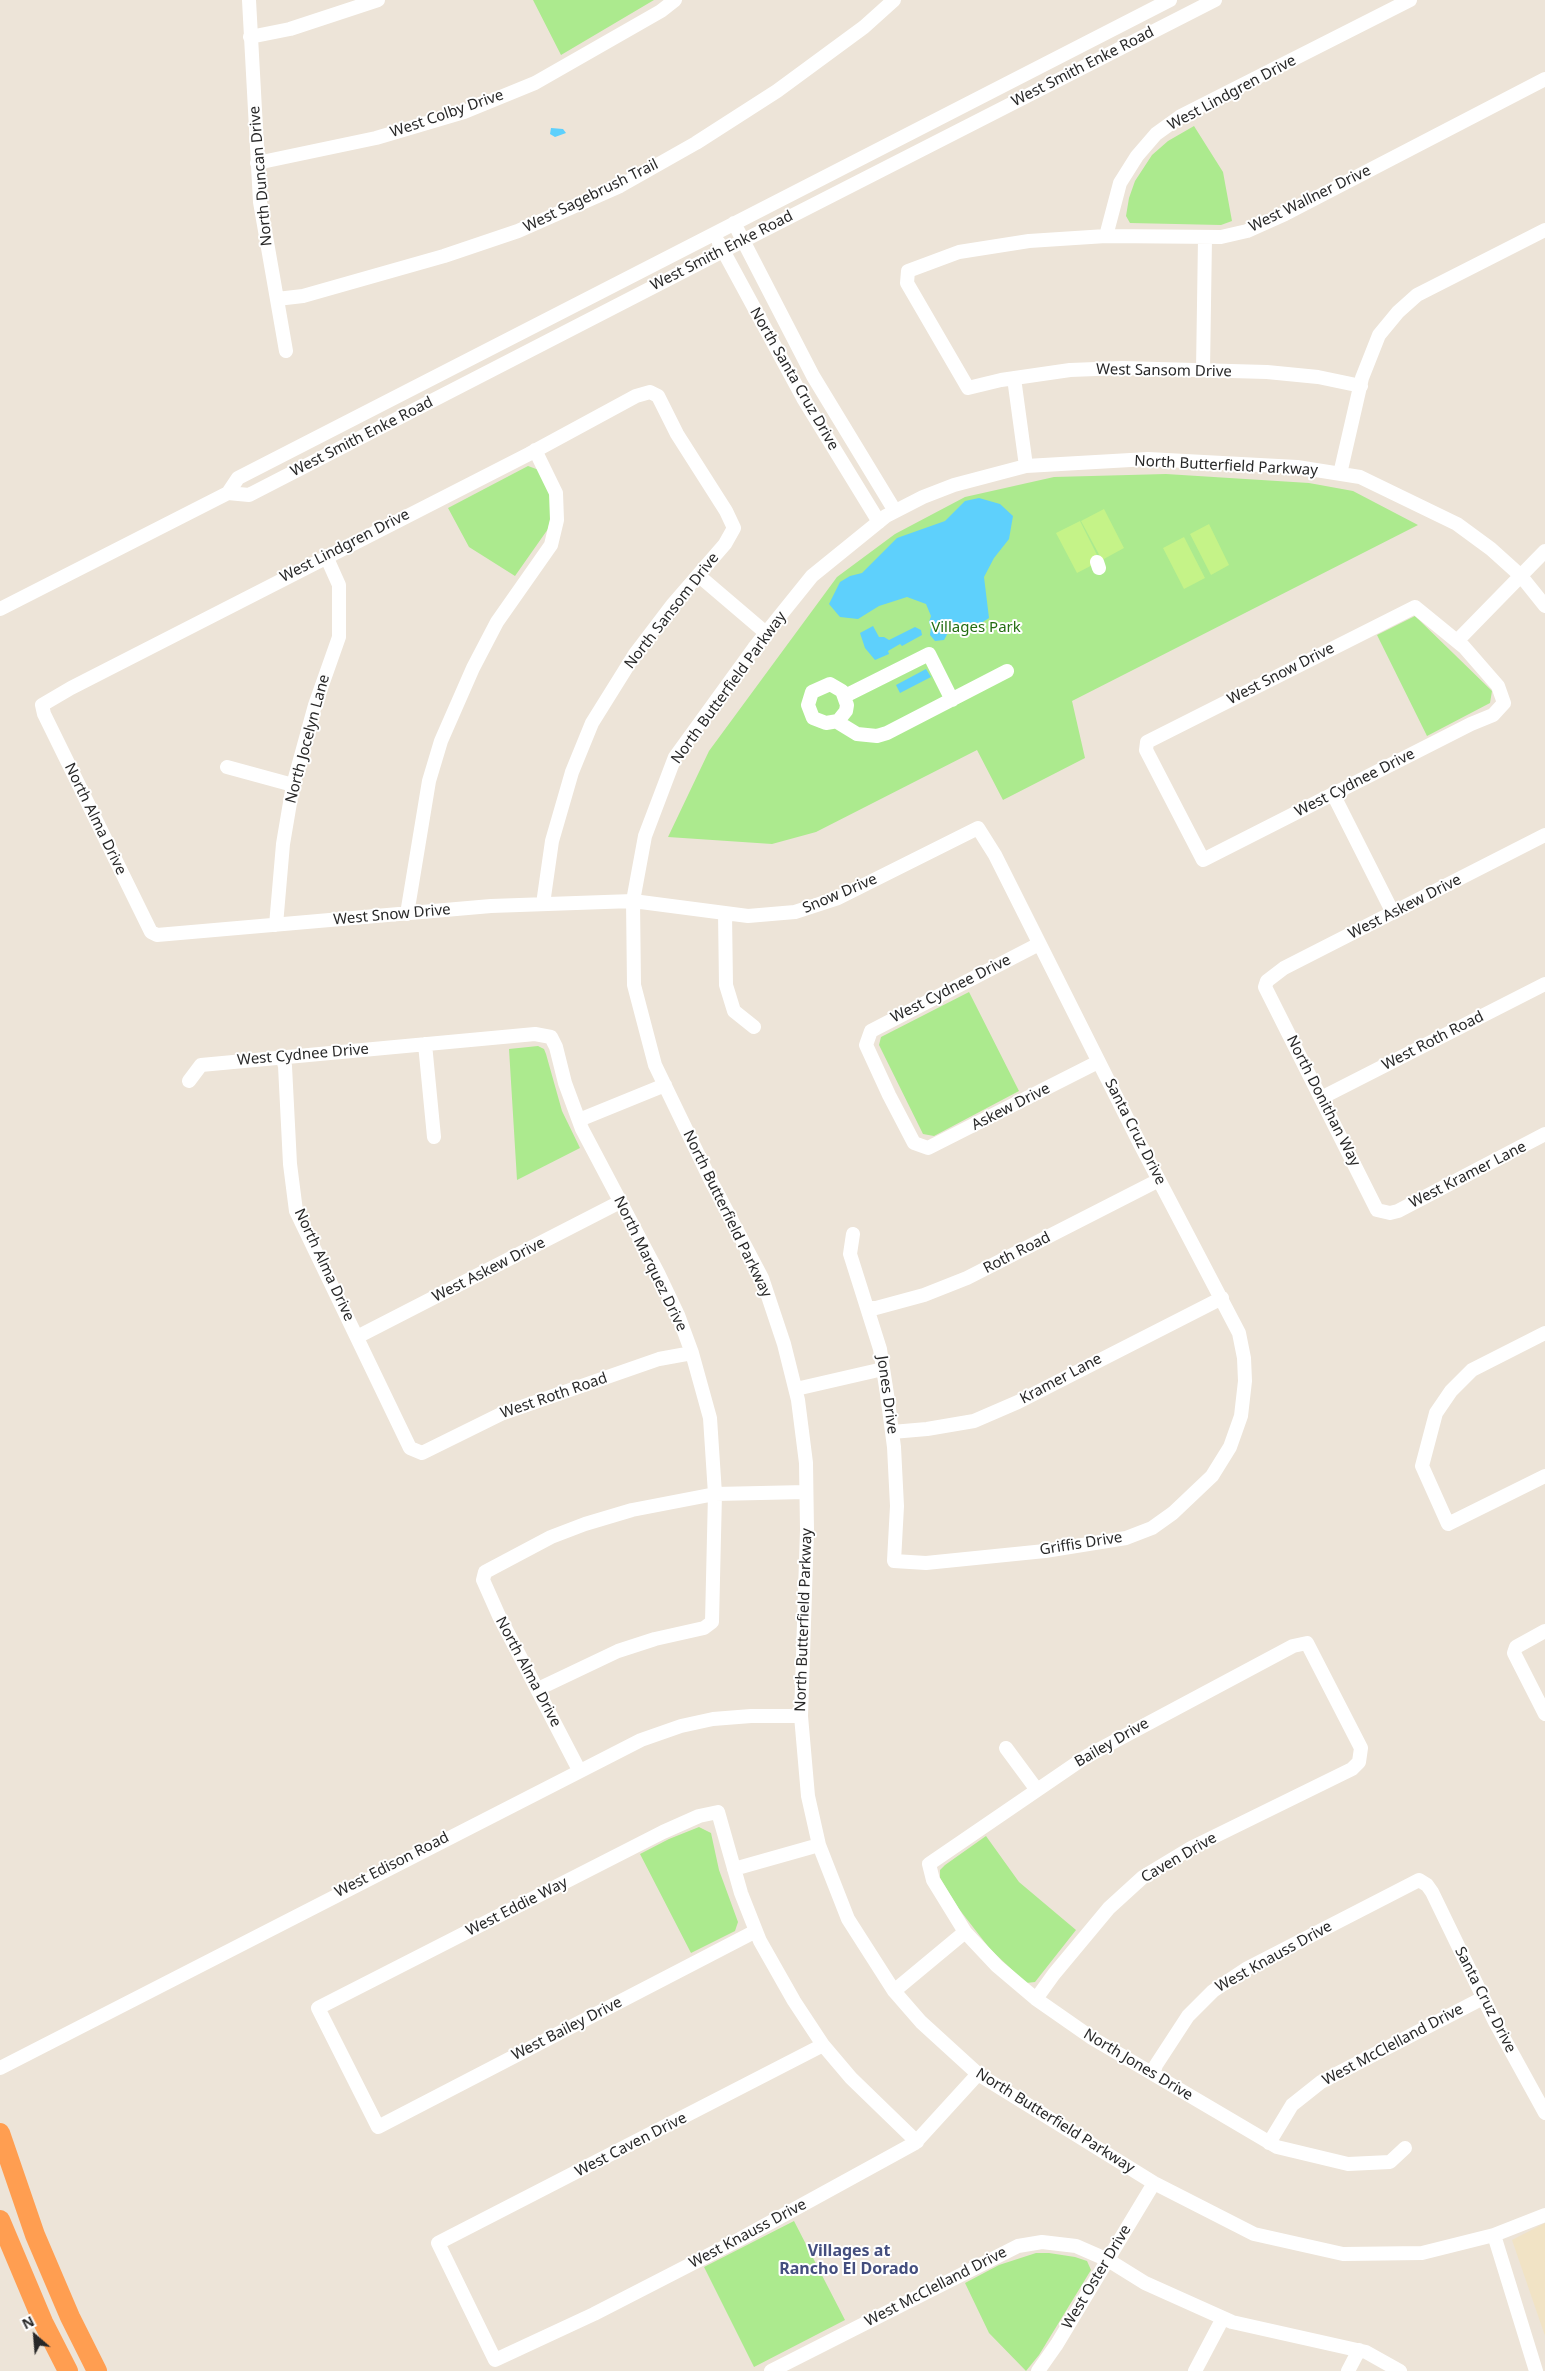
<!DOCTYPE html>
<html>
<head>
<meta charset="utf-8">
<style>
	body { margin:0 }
	#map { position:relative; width:1545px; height:2371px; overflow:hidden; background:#ede4d8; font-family:"Noto Sans",sans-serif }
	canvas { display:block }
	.north { position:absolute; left:10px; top:2311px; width:50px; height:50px; -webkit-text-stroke:4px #fff; paint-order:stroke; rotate:333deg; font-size:14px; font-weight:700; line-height:20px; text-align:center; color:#282828 }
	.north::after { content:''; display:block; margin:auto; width:18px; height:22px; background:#282828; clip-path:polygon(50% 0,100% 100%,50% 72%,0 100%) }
</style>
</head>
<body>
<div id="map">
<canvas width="1545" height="2371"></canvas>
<div class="north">N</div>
</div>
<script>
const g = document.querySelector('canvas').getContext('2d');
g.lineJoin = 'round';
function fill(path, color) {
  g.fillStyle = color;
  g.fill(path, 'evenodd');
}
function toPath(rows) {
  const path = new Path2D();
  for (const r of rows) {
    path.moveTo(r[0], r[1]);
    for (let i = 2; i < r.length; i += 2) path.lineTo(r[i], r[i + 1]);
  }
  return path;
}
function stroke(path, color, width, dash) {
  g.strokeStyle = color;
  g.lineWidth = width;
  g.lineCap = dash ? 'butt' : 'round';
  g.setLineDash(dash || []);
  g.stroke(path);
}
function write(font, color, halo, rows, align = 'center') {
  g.font = font + ' "Noto Sans",sans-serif';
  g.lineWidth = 4;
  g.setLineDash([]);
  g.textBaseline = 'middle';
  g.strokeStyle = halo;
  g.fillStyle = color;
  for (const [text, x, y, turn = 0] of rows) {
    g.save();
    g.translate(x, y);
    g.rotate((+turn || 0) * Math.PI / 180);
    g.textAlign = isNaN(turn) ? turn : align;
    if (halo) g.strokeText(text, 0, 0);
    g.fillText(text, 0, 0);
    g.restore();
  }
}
const education = toPath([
	[1545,2223,1545,2336,1512,2240]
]);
const green = toPath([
	[533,0,654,0,561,55],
	[1194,126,1223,172,1232,221,1221,225,1130,223,1126,216,1129,198,1135,181,1152,155,1168,141],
	[528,466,539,470,552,496,552,513,548,529,515,576,469,547,448,508],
	[1166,474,1309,483,1353,491,1418,525,1072,701,1085,758,1003,800,977,750,816,832,772,844,668,837,709,751,837,577,895,534,965,497,1054,477],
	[1415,616,1492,691,1490,703,1427,736,1377,635],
	[969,992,1019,1091,934,1136,923,1134,879,1045,881,1037],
	[538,1046,544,1049,546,1054,562,1111,580,1148,517,1180,509,1049],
	[699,1827,711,1833,719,1870,738,1922,735,1931,691,1953,640,1854,669,1839],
	[986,1836,1019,1882,1076,1930,1035,1982,1026,1983,990,1949,959,1909,940,1878,940,1870,945,1865],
	[794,2221,845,2320,754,2367,704,2267],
	[1036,2253,1049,2253,1075,2257,1087,2261,1091,2270,1039,2355,1026,2371,989,2333,965,2283,999,2265]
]);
const pitch = toPath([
	[1104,509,1124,548,1102,560,1081,521],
	[1080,521,1100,561,1077,573,1056,533],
	[1209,524,1229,565,1211,575,1190,534],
	[1184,537,1205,578,1184,589,1163,548]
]);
const water = toPath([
	[551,128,563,129,566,133,555,137,550,134],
	[979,498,1000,504,1013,516,1009,539,994,558,984,577,989,618,975,627,963,622,950,629,944,640,935,641,930,635,931,627,929,622,931,616,926,604,907,597,879,606,858,619,840,617,829,604,840,582,850,576,862,573,897,538,945,521,965,501],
	[873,626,879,637,884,637,889,640,915,627,921,630,922,635,902,646,900,644,888,651,889,654,875,660,865,648,860,633],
	[926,669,931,677,900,693,896,685]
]);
const minor = toPath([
	[249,0,260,202,286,351],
	[250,37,290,29,378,0],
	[257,163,376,138,464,112,535,83,661,11,675,0],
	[734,223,813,376,895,511],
	[1106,236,1120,183,1137,156,1156,134,1181,116,1410,0],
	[719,243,803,398,879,522],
	[277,299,303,296,444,256,518,231,620,186,696,143,777,91,864,27,894,0],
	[1203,370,1205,238],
	[1014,378,1026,466],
	[1361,386,1318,377,1267,372,1122,368,1070,370,1001,380,968,388,907,283,908,271,959,252,1029,241,1106,236,1221,237,1247,231,1285,214,1545,79],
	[1340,474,1362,378,1379,335,1398,312,1417,295,1545,230],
	[228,493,249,495,723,251,1215,0],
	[1097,562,1099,568],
	[698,575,766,633],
	[1545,606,1521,576,1491,549,1457,524,1360,477,1297,467,1148,459,1026,466,954,485,923,497,886,516,812,576,754,648,675,757,645,836,633,901,634,985,655,1065,711,1181,762,1278,784,1344,798,1400,806,1463,807,1530,801,1716,808,1796,819,1845,848,1919,894,1991,921,2022,978,2074,1154,2183,1254,2234,1343,2254,1422,2253,1494,2235,1545,2215],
	[1415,607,1464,647,1498,686,1504,703,1493,715,1471,724,1203,860,1146,750,1147,742,1415,607],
	[0,609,228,493,238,478,1170,0],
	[1457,641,1545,551],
	[845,696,929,654,952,700],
	[838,721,826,723,813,718,808,705,812,692,830,684,842,691,847,705,846,711,838,721,839,723,857,734,877,736,887,733,1007,671],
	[227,767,293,785],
	[1333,794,1393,913],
	[1545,835,1284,968,1267,981,1265,987,1377,1210,1390,1213,1398,1211,1545,1134],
	[543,904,552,841,572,772,592,723,635,654,673,604,725,544,734,528,726,511,677,434,658,396,650,392,636,396,529,454,71,688,42,705,44,714,151,932,157,935,491,906,633,901,748,916,795,912,838,898,978,828,995,855,1139,1142,1239,1333,1244,1358,1245,1381,1241,1416,1230,1447,1212,1476,1173,1513,1152,1528,1126,1538,1045,1551,926,1563,894,1561,897,1506,894,1447,887,1394,880,1349,850,1254,853,1234],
	[725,913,726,985,734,1011,754,1027],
	[407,914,429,781,441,741,473,668,497,622,551,545,557,520,556,493,535,450],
	[276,925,283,844,293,785,315,705,339,637,339,585,326,556],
	[1039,944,871,1031,866,1045,889,1095,914,1143,928,1148,1098,1062],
	[425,1044,434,1137],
	[282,1057,285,1066,290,1164,296,1211,410,1448,422,1453,501,1414,659,1359,692,1353],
	[189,1081,201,1065,535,1034,551,1037,556,1047,565,1083,582,1129,658,1273,678,1315,692,1353,710,1418,715,1494,714,1536,712,1622,704,1628,655,1639,618,1651,538,1689],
	[1321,1098,1545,984],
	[579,1120,665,1085],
	[868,1308,876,1308,924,1295,967,1278,1159,1180],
	[1545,1333,1472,1370,1451,1391,1436,1413,1422,1466,1448,1524,1545,1476],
	[357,1337,620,1202],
	[796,1389,883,1369],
	[892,1432,927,1429,974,1421,1018,1402,1222,1298],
	[1545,1631,1516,1647,1514,1653,1545,1714],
	[1006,1748,1037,1790],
	[579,1770,499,1616,483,1580,485,1572,551,1537,585,1524,632,1510,715,1494,806,1492],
	[734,1869,819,1845],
	[756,1931,378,2127,318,2008,663,1832,699,1816,718,1812,741,1893,756,1931,760,1941,794,2001,823,2045,851,2078,917,2142],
	[894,1991,965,1932],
	[1036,1999,1054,1974,1109,1908,1143,1877,1191,1848,1352,1769,1359,1762,1361,1748,1307,1643,1293,1646,1087,1756,929,1864,933,1880,965,1932,997,1966,1036,1999,1092,2038,1277,2147,1348,2164,1390,2162,1405,2148],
	[823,2045,438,2243,495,2360,594,2314,740,2239,915,2143,978,2074],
	[0,2068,641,1740,681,1726,713,1719,751,1716,801,1716],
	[1153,2074,1156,2065,1188,2016,1213,1991,1246,1969,1419,1880,1427,1885,1432,1892,1495,2022,1545,2113],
	[1269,2143,1292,2105,1321,2082,1483,1998],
	[1494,2235,1536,2371],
	[771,2371,1018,2246,1042,2242,1076,2246,1108,2260,1145,2283,1232,2322,1366,2352,1400,2371],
	[1038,2371,1057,2344,1154,2183],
	[1195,2371,1223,2318],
	[1348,2371,1359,2350]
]);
const highway = toPath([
	[0,2133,35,2235,70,2317,97,2371],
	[0,2220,43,2322,68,2371]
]);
const streetNames = [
	["West Smith Enke Road",1083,67,-27],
	["West Lindgren Drive",1232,93,-28],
	["West Colby Drive",447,114,-19],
	["North Duncan Drive",261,176,-95],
	["West Sagebrush Trail",591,196,-26],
	["West Wallner Drive",1310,199,-26],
	["West Smith Enke Road",722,251,-27],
	["West Sansom Drive",1164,371,1],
	["North Santa Cruz Drive",794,379,60],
	["West Smith Enke Road",362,437,-27],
	["North Butterfield Parkway",1226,466,3],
	["West Lindgren Drive",345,546,-27],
	["North Sansom Drive",672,611,-52],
	["West Snow Drive",1281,674,-27],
	["North Butterfield Parkway",729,688,-54],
	["North Jocelyn Lane",308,739,-75],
	["West Cydnee Drive",1355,783,-27],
	["North Alma Drive",95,819,64],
	["Snow Drive",840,894,-23],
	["West Askew Drive",1405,907,-27],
	["West Snow Drive",392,915,-5],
	["West Cydnee Drive",951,989,-27],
	["West Roth Road",1433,1041,-27],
	["West Cydnee Drive",303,1055,-5],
	["North Donithan Way",1323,1101,63],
	["Askew Drive",1011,1107,-27],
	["Santa Cruz Drive",1135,1132,63],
	["West Kramer Lane",1468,1175,-27],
	["North Butterfield Parkway",727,1214,64],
	["Roth Road",1017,1253,-27],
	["North Marquez Drive",650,1264,64],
	["North Alma Drive",324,1265,65],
	["West Askew Drive",489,1270,-27],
	["Kramer Lane",1061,1379,-28],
	["Jones Drive",887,1395,82],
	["West Roth Road",554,1396,-19],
	["Griffis Drive",1081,1544,-9],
	["North Butterfield Parkway",804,1620,-88],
	["North Alma Drive",528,1672,62],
	["Bailey Drive",1112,1743,-30],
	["Caven Drive",1179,1858,-30],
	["West Edison Road",392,1865,-27],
	["West Eddie Way",517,1907,-27],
	["West Knauss Drive",1274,1957,-29],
	["Santa Cruz Drive",1485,2000,63],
	["West Bailey Drive",567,2029,-27],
	["West McClelland Drive",1393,2045,-28],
	["North Jones Drive",1138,2065,31],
	["North Butterfield Parkway",1055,2121,32],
	["West Caven Drive",631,2145,-27],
	["West Knauss Drive",748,2234,-28],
	["West Oster Drive",1097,2277,-59],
	["West McClelland Drive",936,2287,-27]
];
const parkNames = [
	["Villages Park",976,628]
];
const neighbourhoodNames = [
	["Villages at",849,2251],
	["Rancho El Dorado",849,2269]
];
fill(education, '#f1e3c5');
fill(green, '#acea8e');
fill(pitch, '#c5f388');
fill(water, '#5ed0fc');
stroke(minor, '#fff', 14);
stroke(highway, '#ff9e51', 20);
write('15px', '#282828', '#fff', streetNames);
write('15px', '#236d11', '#fff', parkNames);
write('bold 16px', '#444e7e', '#fff', neighbourhoodNames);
</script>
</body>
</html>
